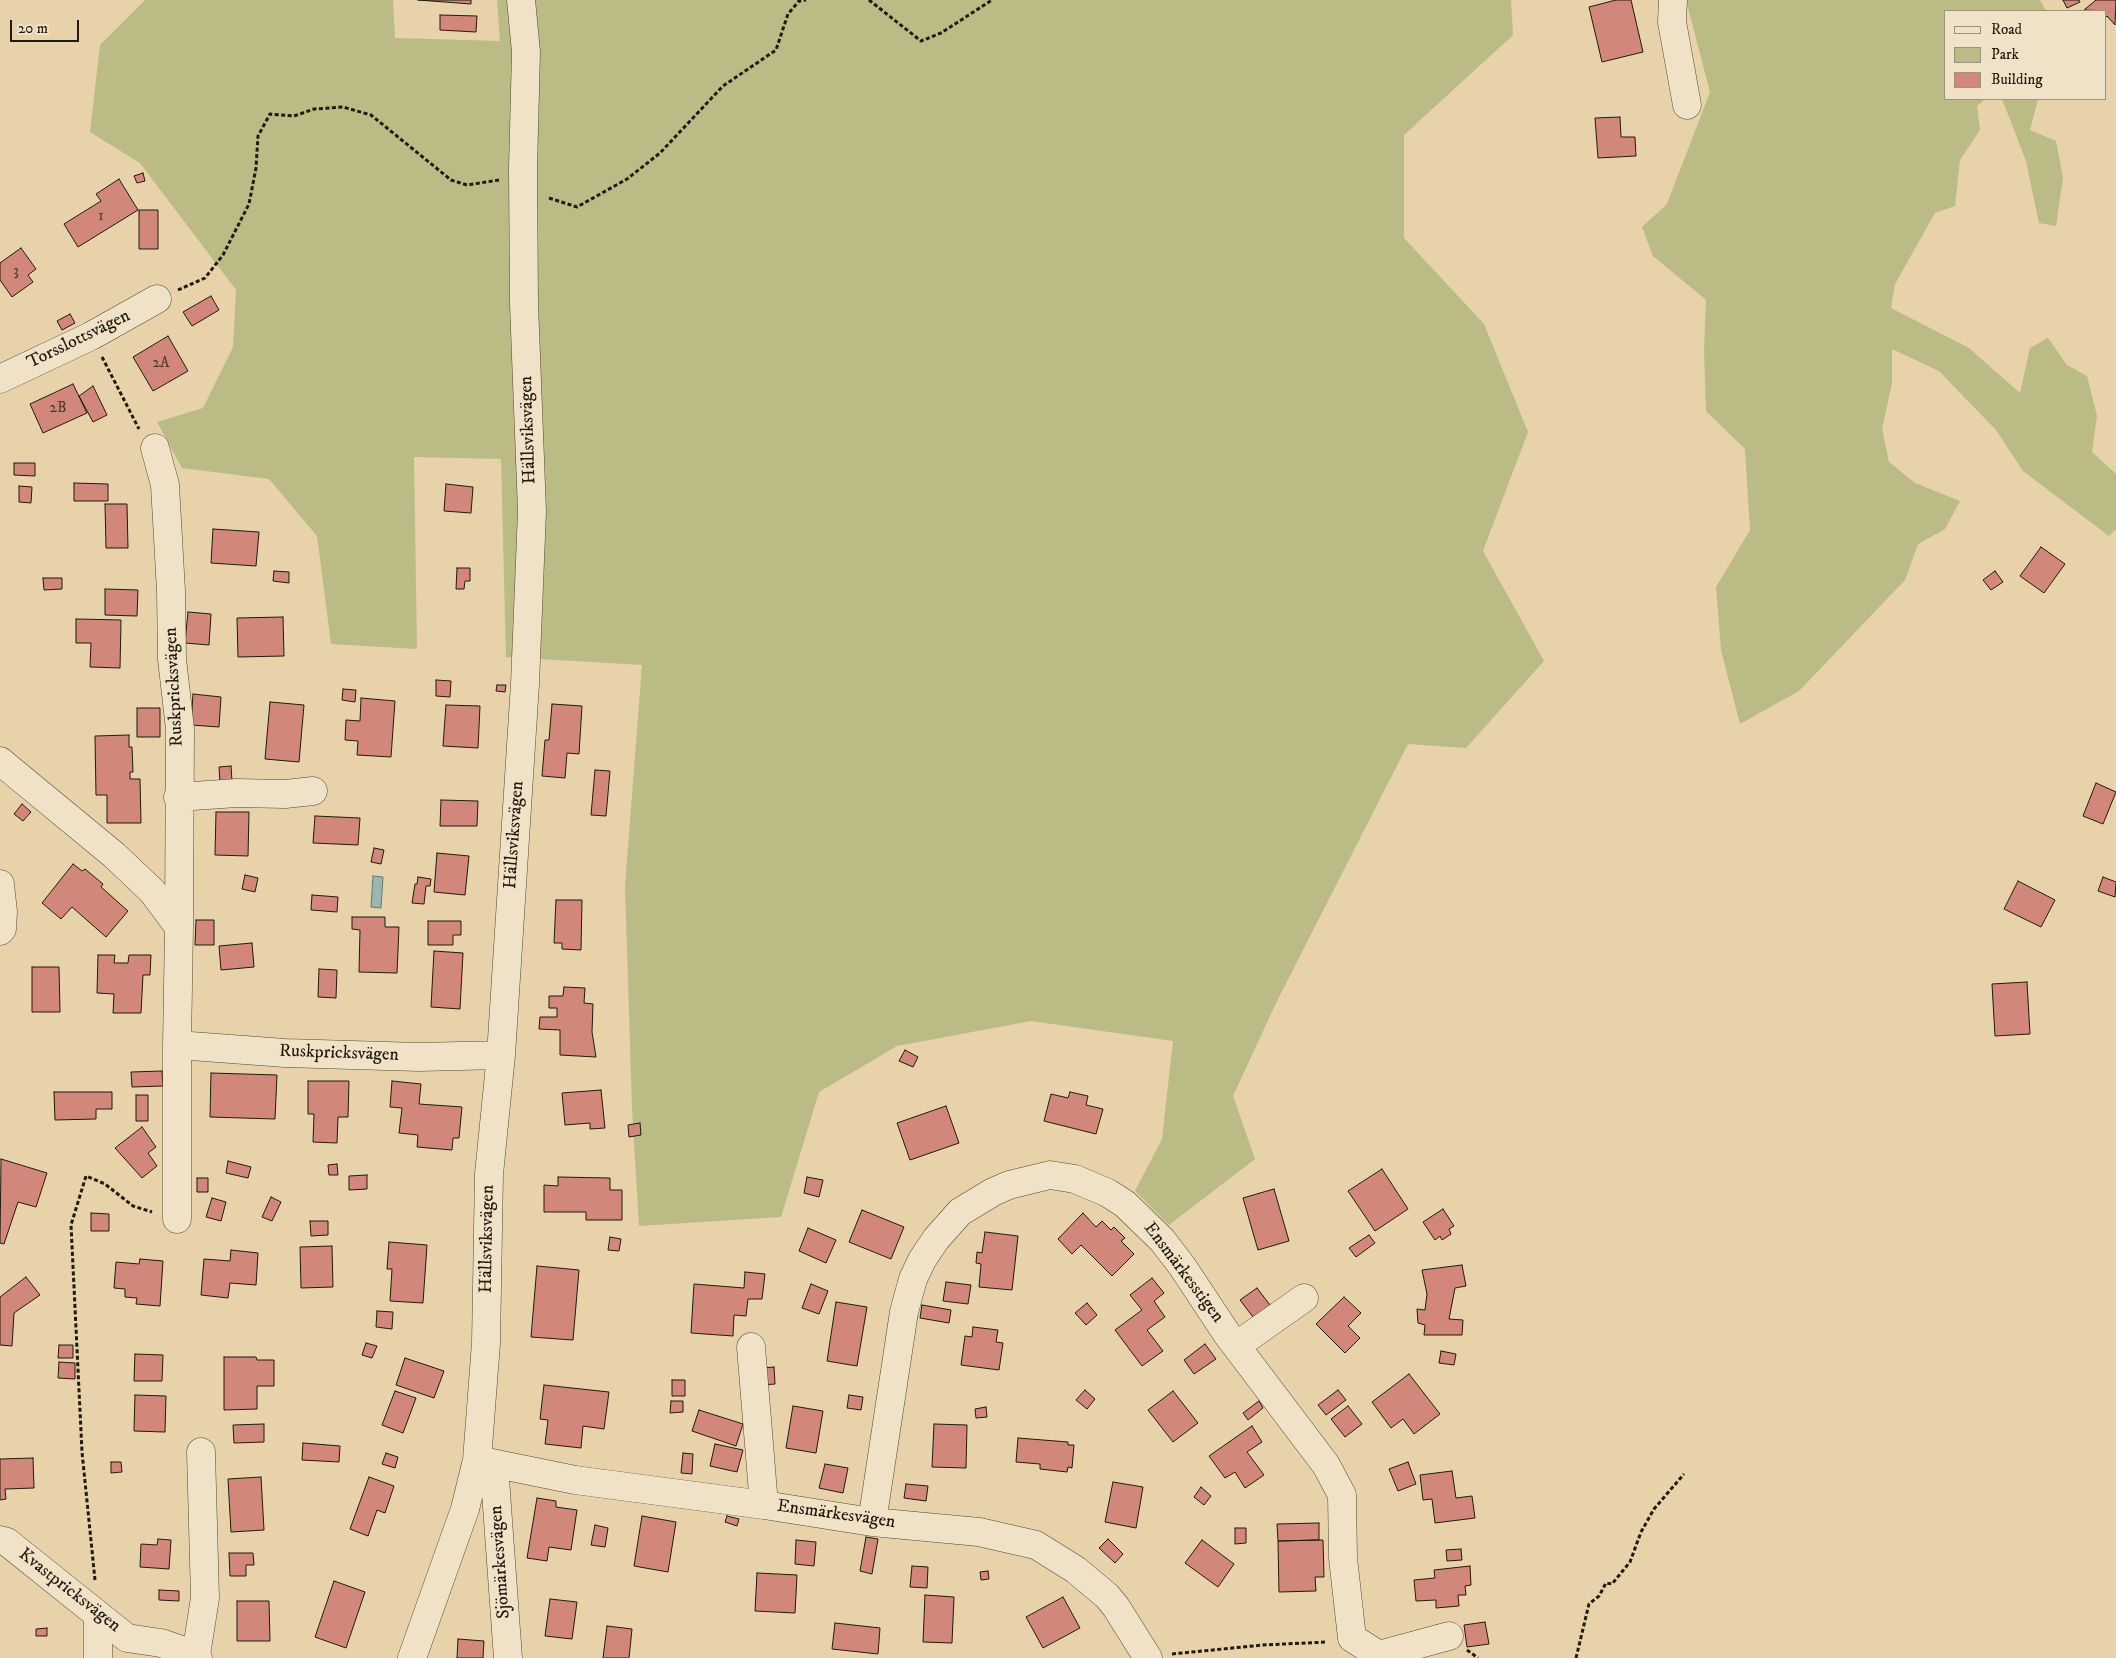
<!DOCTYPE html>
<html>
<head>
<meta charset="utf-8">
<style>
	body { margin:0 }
	#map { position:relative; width:2116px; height:1658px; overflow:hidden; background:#e7d2a9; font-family:"IM FELL DW Pica",serif }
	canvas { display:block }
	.legend { position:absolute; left:1944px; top:10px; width:162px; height:90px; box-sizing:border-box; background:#efe2c7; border:1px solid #9d927e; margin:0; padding:6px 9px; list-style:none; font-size:15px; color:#211a11 }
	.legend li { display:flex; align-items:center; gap:10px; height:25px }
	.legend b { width:25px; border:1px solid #9d927e }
	.scale { position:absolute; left:10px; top:20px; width:69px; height:22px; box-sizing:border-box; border:2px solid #211a11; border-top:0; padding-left:6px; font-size:15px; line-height:18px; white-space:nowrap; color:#211a11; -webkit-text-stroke:4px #efe2c7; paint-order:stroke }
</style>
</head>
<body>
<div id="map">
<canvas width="2116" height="1658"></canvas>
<ul class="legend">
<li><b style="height:6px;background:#efe2c7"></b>Road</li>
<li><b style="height:14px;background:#babb85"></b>Park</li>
<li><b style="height:14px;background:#d2877b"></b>Building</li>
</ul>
<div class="scale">20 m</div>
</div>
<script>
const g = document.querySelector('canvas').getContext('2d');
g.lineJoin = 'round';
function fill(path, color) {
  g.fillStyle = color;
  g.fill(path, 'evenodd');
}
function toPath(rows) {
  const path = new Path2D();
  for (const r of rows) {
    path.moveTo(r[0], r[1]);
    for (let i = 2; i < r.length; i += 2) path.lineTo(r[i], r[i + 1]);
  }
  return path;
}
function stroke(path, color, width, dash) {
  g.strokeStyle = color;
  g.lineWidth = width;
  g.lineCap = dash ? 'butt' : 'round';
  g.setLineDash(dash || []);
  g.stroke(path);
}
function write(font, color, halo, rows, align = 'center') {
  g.font = font + ' "IM FELL DW Pica",serif';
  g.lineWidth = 4.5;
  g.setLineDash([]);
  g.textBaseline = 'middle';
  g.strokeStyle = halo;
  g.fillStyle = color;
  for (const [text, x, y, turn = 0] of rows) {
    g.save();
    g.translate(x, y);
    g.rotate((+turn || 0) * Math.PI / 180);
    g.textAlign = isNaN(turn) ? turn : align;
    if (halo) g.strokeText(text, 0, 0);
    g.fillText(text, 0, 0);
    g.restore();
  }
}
const green = toPath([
	[145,0,393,0,395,38,500,41,497,0,1511,0,1513,35,1404,135,1404,238,1484,324,1528,432,1483,551,1544,661,1466,748,1408,744,1277,1001,1233,1096,1255,1159,1169,1225,1135,1191,1162,1139,1173,1041,1031,1021,897,1046,819,1092,781,1217,639,1226,632,1108,625,886,642,665,506,657,501,459,414,457,417,649,331,644,317,536,269,479,182,468,157,422,203,408,233,347,236,290,140,163,90,132,100,45],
	[1686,0,2040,0,2046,11,1945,11,1945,99,1985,99,1977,106,1980,130,1960,160,1955,206,1935,213,1895,284,1891,308,1969,348,2020,393,2030,348,2048,338,2067,365,2087,376,2097,416,2092,452,2116,474,2116,529,2109,536,2023,471,1996,430,1939,371,1892,349,1892,383,1882,429,1889,462,1915,483,1960,501,1945,529,1918,544,1905,580,1799,691,1740,724,1721,650,1716,587,1750,530,1745,449,1706,411,1704,349,1706,300,1653,256,1642,227,1667,204,1710,92],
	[2002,99,2038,99,2030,130,2056,141,2063,178,2056,226,2039,223,2026,161]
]);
const water = toPath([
	[373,876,383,877,381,908,371,907,373,876]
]);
const building = toPath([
	[418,0,471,0,471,4,418,0],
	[1616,0,1631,0,1643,52,1602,62,1589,7,1616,0],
	[2063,0,2079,0,2080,2,2067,8,2063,0],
	[2096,0,2116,0,2115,25,2107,16,2105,18,2105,11,2084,10,2096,0],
	[440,15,477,16,476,32,440,30,440,15],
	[1620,117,1621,137,1635,137,1636,156,1598,158,1595,118,1620,117],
	[143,173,145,181,137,183,134,176,143,173],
	[119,179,138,210,78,247,64,224,101,201,96,194,119,179],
	[139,210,158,210,158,249,139,249,139,210],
	[21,248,36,269,28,275,33,282,12,297,0,280,0,263,21,248],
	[211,296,219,310,192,326,183,312,211,296],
	[70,314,75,323,62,330,57,321,70,314],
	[168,336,188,371,153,391,133,357,168,336],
	[73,384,87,413,43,433,30,404,73,384],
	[93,386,107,415,93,422,79,396,93,386],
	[14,463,35,463,35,476,14,475,14,463],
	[74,483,108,484,108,501,74,501,74,483],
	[446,484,473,487,471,513,444,511,446,484],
	[19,486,32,487,31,503,19,502,19,486],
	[105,504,127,504,128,548,106,548,105,504],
	[213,529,259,532,256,566,211,563,213,529],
	[2041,547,2065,564,2044,593,2020,576,2041,547],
	[457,568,470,568,470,581,465,581,464,589,456,589,457,568],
	[274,571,289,572,289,583,273,581,274,571],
	[1995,571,2003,582,1991,590,1983,580,1995,571],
	[43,578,62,578,62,589,44,590,43,578],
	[105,589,138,590,137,616,105,615,105,589],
	[188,612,211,614,209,645,185,643,188,612],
	[283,617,284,656,238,657,237,618,283,617],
	[76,619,121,620,120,668,90,667,91,643,76,643,76,619],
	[436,680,451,681,450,697,436,696,436,680],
	[497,685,506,685,505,692,496,691,497,685],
	[343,689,356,690,355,702,342,700,343,689],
	[193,694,221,697,219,727,191,725,193,694],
	[361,698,395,701,391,757,357,755,358,741,345,740,346,720,360,721,361,698],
	[270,702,304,705,299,762,265,759,270,702],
	[552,704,582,706,579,754,567,753,565,778,542,776,545,740,549,740,552,704],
	[446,705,480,706,478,748,443,746,446,705],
	[137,708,160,708,160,737,137,737,137,708],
	[129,735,129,747,132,747,133,772,130,772,130,779,140,779,141,823,107,823,107,795,96,795,95,736,129,735],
	[231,766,232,781,220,782,219,767,231,766],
	[595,770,610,771,606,816,591,815,595,770],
	[2096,783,2116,792,2103,824,2083,816,2096,783],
	[441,800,478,801,477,826,440,826,441,800],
	[22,804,31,812,23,821,14,814,22,804],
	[216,812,249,812,248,856,215,855,216,812],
	[315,816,360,818,358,845,313,843,315,816],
	[374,848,384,850,381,864,371,862,374,848],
	[437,853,469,856,465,895,434,892,437,853],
	[73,864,82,871,85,869,103,884,101,887,128,911,106,937,72,907,61,919,42,903,73,864],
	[245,875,258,878,255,892,242,889,245,875],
	[418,877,431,879,430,886,426,886,424,904,412,903,415,884,417,884,418,877],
	[2103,877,2116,882,2115,897,2098,891,2103,877],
	[2018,881,2055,900,2041,927,2004,909,2018,881],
	[312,895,338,897,337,912,311,910,312,895],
	[556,900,582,900,581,950,562,949,562,943,554,943,556,900],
	[352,917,385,917,385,927,399,927,397,973,359,972,360,930,352,929,352,917],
	[196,920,214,920,214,945,195,945,196,920],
	[428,921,461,921,461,935,453,935,453,945,428,945,428,921],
	[252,943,254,967,221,970,219,946,252,943],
	[434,951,463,953,460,1009,431,1007,434,951],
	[98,955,115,955,114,963,128,963,129,955,151,955,150,975,143,975,141,1013,113,1013,114,994,97,993,98,955],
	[32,967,59,967,60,1012,32,1012,32,967],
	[319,969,337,970,336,998,318,997,319,969],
	[2027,982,2030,1034,1995,1036,1992,984,2027,982],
	[564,987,585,988,584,1003,593,1004,592,1032,596,1057,560,1055,560,1030,539,1029,540,1017,557,1017,557,1008,549,1008,549,996,563,996,564,987],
	[905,1050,918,1057,913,1067,899,1061,905,1050],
	[162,1071,163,1086,132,1087,131,1072,162,1071],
	[211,1073,277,1075,275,1119,210,1117,211,1073],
	[308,1081,349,1081,348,1117,338,1117,337,1143,313,1142,314,1114,308,1114,308,1081],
	[392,1081,421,1084,419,1104,462,1107,459,1138,453,1138,452,1150,417,1147,418,1135,399,1133,402,1108,390,1107,392,1081],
	[601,1090,605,1128,590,1129,590,1123,565,1125,562,1093,601,1090],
	[54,1092,112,1092,112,1109,96,1109,96,1119,55,1120,54,1092],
	[1070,1092,1088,1096,1086,1105,1103,1109,1096,1134,1044,1121,1051,1094,1068,1098,1070,1092],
	[136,1095,148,1095,148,1121,136,1121,136,1095],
	[946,1106,959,1143,910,1160,897,1123,946,1106],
	[640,1123,641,1135,629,1137,628,1125,640,1123],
	[142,1127,156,1147,148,1153,157,1166,142,1178,115,1148,142,1127],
	[1,1159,47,1173,36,1207,18,1202,4,1244,0,1243,1,1159],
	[228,1161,251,1167,248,1178,226,1173,228,1161],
	[337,1164,338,1175,329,1175,328,1165,337,1164],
	[1382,1169,1408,1209,1375,1231,1348,1191,1382,1169],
	[367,1175,367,1189,349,1190,349,1176,367,1175],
	[558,1177,610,1178,610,1190,622,1190,622,1220,586,1220,586,1212,544,1212,544,1185,558,1186,558,1177],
	[807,1177,823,1180,819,1197,804,1193,807,1177],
	[197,1178,208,1178,208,1192,197,1192,197,1178],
	[1274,1189,1289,1241,1258,1250,1243,1198,1274,1189],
	[271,1197,281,1202,272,1221,262,1217,271,1197],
	[212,1198,226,1202,221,1221,206,1217,212,1198],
	[1443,1209,1454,1226,1449,1229,1451,1234,1442,1240,1440,1236,1435,1240,1423,1222,1443,1209],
	[862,1210,904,1227,891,1259,849,1242,862,1210],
	[91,1213,109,1214,109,1231,91,1231,91,1213],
	[1083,1213,1096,1227,1102,1221,1111,1230,1114,1227,1125,1238,1121,1241,1134,1254,1112,1276,1081,1245,1072,1254,1058,1239,1083,1213],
	[310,1221,328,1221,328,1235,311,1236,310,1221],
	[808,1228,836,1240,826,1263,799,1251,808,1228],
	[985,1232,1018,1236,1012,1290,979,1287,981,1264,976,1263,977,1252,982,1253,985,1232],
	[1369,1235,1375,1243,1356,1257,1349,1248,1369,1235],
	[610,1237,621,1239,619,1251,608,1250,610,1237],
	[389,1242,427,1245,423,1303,390,1301,392,1269,387,1269,389,1242],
	[332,1246,333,1287,301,1288,300,1247,332,1246],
	[231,1250,258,1253,256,1285,230,1283,228,1298,201,1295,204,1259,230,1261,231,1250],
	[140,1259,163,1261,160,1306,136,1304,137,1298,125,1297,125,1289,114,1288,116,1262,139,1264,140,1259],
	[1462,1265,1466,1286,1455,1288,1449,1319,1463,1320,1462,1335,1424,1335,1425,1325,1418,1323,1417,1309,1425,1310,1427,1294,1422,1270,1462,1265],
	[537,1266,579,1270,573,1340,531,1337,537,1266],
	[745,1272,765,1274,762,1299,748,1299,746,1316,734,1315,733,1336,691,1333,694,1284,744,1288,745,1272],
	[26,1277,40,1295,14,1313,12,1346,0,1345,0,1297,26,1277],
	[1152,1278,1164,1293,1154,1301,1165,1317,1147,1330,1163,1351,1142,1366,1115,1330,1142,1310,1130,1295,1152,1278],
	[946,1282,971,1285,968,1304,943,1301,946,1282],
	[811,1284,828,1291,819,1314,802,1308,811,1284],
	[1257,1288,1270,1305,1253,1317,1240,1300,1257,1288],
	[1344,1297,1361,1313,1348,1326,1360,1338,1345,1353,1316,1324,1344,1297],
	[836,1302,867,1307,857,1366,827,1361,836,1302],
	[1087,1303,1097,1315,1086,1325,1075,1313,1087,1303],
	[922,1305,951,1310,949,1323,920,1318,922,1305],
	[377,1311,393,1312,392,1329,376,1327,377,1311],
	[973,1327,998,1330,996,1342,1003,1343,999,1370,961,1365,965,1336,972,1337,973,1327],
	[366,1343,377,1346,372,1358,362,1355,366,1343],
	[1205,1344,1216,1359,1194,1374,1184,1360,1205,1344],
	[59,1345,73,1345,73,1358,58,1358,59,1345],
	[1441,1351,1456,1354,1454,1365,1439,1363,1441,1351],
	[135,1354,163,1355,162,1381,134,1381,135,1354],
	[224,1357,256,1357,257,1360,274,1360,274,1386,257,1386,257,1409,224,1410,224,1357],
	[405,1358,444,1371,434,1398,396,1385,405,1358],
	[59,1362,75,1363,75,1379,58,1378,59,1362],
	[774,1367,775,1384,763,1385,762,1368,774,1367],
	[1409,1374,1440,1414,1414,1434,1403,1419,1391,1428,1372,1402,1409,1374],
	[672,1380,685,1380,685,1396,672,1396,672,1380],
	[544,1385,609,1392,604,1429,583,1426,581,1448,545,1444,548,1420,540,1419,544,1385],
	[1085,1390,1095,1399,1087,1409,1076,1400,1085,1390],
	[1338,1390,1346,1400,1326,1415,1318,1405,1338,1390],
	[395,1391,416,1398,403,1433,382,1425,395,1391],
	[1173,1391,1198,1423,1173,1442,1148,1410,1173,1391],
	[135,1395,166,1396,165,1432,134,1431,135,1395],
	[849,1395,863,1397,861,1410,847,1408,849,1395],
	[671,1401,683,1401,683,1412,670,1413,671,1401],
	[1259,1401,1263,1408,1248,1420,1243,1413,1259,1401],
	[793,1406,823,1411,816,1453,786,1448,793,1406],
	[1348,1406,1362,1424,1345,1437,1331,1419,1348,1406],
	[986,1407,987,1417,976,1418,975,1409,986,1407],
	[699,1410,743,1424,736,1446,692,1431,699,1410],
	[264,1424,264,1442,234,1443,233,1425,264,1424],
	[934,1424,967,1425,966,1468,932,1467,934,1424],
	[1252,1426,1262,1442,1247,1452,1264,1475,1245,1488,1235,1472,1225,1478,1209,1456,1252,1426],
	[1018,1438,1068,1442,1068,1445,1074,1445,1072,1468,1068,1467,1067,1472,1040,1469,1040,1464,1016,1462,1018,1438],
	[303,1443,340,1446,339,1462,302,1460,303,1443],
	[715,1444,743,1450,737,1472,710,1466,715,1444],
	[386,1453,398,1457,395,1468,382,1464,386,1453],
	[683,1453,693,1454,692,1474,681,1473,683,1453],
	[33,1458,34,1488,5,1489,6,1499,0,1500,0,1459,33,1458],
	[111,1462,121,1462,122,1472,111,1473,111,1462],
	[1408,1462,1416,1484,1398,1491,1389,1469,1408,1462],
	[825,1464,848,1468,843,1493,819,1488,825,1464],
	[1452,1471,1456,1498,1472,1496,1475,1518,1435,1523,1432,1499,1423,1500,1420,1475,1452,1471],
	[261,1477,264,1530,231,1532,228,1479,261,1477],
	[369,1477,394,1486,385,1513,377,1510,368,1536,350,1529,369,1477],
	[1113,1482,1143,1487,1136,1528,1105,1522,1113,1482],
	[906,1484,928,1486,926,1501,904,1498,906,1484],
	[1201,1487,1211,1496,1204,1505,1194,1497,1201,1487],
	[537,1498,556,1501,556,1507,577,1510,571,1550,549,1547,547,1561,527,1558,537,1498],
	[642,1516,676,1522,668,1572,634,1566,642,1516],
	[727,1516,739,1519,737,1526,725,1522,727,1516],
	[1319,1523,1319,1540,1278,1541,1277,1524,1319,1523],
	[595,1525,608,1528,605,1547,591,1545,595,1525],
	[1235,1528,1246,1528,1246,1543,1235,1544,1235,1528],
	[866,1537,878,1539,872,1574,860,1571,866,1537],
	[158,1539,171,1540,169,1569,140,1567,141,1544,157,1545,158,1539],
	[1108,1539,1123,1554,1115,1563,1099,1548,1108,1539],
	[796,1540,816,1542,814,1566,795,1564,796,1540],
	[1202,1540,1234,1564,1218,1587,1185,1563,1202,1540],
	[1319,1540,1323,1540,1324,1577,1315,1577,1316,1591,1279,1592,1278,1541,1319,1540],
	[1461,1549,1462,1560,1447,1561,1446,1550,1461,1549],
	[229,1553,253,1553,254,1565,246,1565,246,1576,230,1576,229,1553],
	[912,1566,928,1567,927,1588,910,1587,912,1566],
	[1470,1566,1471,1585,1465,1586,1466,1595,1458,1595,1459,1606,1436,1608,1436,1600,1416,1601,1414,1580,1435,1578,1434,1570,1470,1566],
	[988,1571,989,1579,981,1580,980,1572,988,1571],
	[757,1573,797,1575,795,1613,755,1611,757,1573],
	[334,1581,365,1592,346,1648,315,1637,334,1581],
	[159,1590,179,1591,179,1601,159,1600,159,1590],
	[925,1595,954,1597,952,1643,923,1642,925,1595],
	[1063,1597,1080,1628,1043,1648,1026,1617,1063,1597],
	[550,1599,577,1602,572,1639,545,1636,550,1599],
	[237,1601,269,1601,270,1641,237,1641,237,1601],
	[1485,1622,1489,1644,1467,1647,1464,1625,1485,1622],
	[835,1623,880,1628,878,1654,832,1649,835,1623],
	[607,1626,632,1629,629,1658,603,1658,607,1626],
	[47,1628,47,1636,36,1636,36,1629,47,1628],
	[458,1639,484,1641,483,1658,457,1658,458,1639]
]);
const path = toPath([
	[869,0,921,41,941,33,992,0],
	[549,198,577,207,627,179,660,153,723,86,776,50,788,14,799,1,806,0],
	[178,290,205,278,223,255,249,204,256,168,258,136,270,114,294,116,314,109,343,107,371,115,451,180,467,185,499,180],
	[102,357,139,429],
	[95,1580,82,1452,71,1225,86,1176,105,1184,133,1206,152,1212],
	[1467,1650,1478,1658],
	[1172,1654,1263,1645,1327,1642],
	[1576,1658,1589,1604,1599,1596,1606,1583,1612,1584,1630,1562,1641,1532,1654,1509,1684,1474]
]);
const minor = toPath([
	[1673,0,1672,22,1687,105],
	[0,379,91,336,157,299],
	[155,448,165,485,171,591,172,659,180,729,179,927],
	[0,761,114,855,152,891,179,927,177,1045],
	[178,797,237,793,285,794,313,791],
	[0,884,3,912,2,929,0,931],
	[177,1219,177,1045,285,1053,419,1057,501,1055],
	[1236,1346,1304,1298],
	[751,1347,764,1505],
	[477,1460,575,1480,764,1505,872,1522,979,1532,1036,1545,1076,1570,1107,1596,1116,1607,1148,1658],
	[494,1465,508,1658],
	[872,1522,904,1312,913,1279,922,1260,936,1239,960,1212,993,1192,1009,1185,1050,1175,1075,1179,1108,1193,1125,1204,1162,1240,1182,1266,1227,1334,1326,1465,1342,1495,1343,1558,1352,1638,1379,1655,1380,1658],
	[0,1540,7,1542,127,1638,161,1643,196,1655,198,1658],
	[196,1655,205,1598,201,1452],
	[1379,1655,1449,1636],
	[98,1658,98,1615],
	[412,1658,465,1509,477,1460,486,1343,489,1174,501,1055,525,684,532,511,524,304,523,168,526,52,521,0]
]);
const numberNames = [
	["1",101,217],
	["3",16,272],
	["2A",161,364],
	["2B",58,409]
];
const streetNames = [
	["Torsslottsvägen",79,340,-26],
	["Hällsviksvägen",529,430,-92],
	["Ruskpricksvägen",175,687,-93],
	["Hällsviksvägen",515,835,-86],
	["Ruskpricksvägen",339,1054,2],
	["Hällsviksvägen",488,1239,-89],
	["Ensmärkesstigen",1183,1273,53],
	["Ensmärkesvägen",836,1515,8],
	["Sjömärkesvägen",501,1562,-94],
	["Kvastpricksvägen",69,1591,38]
];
fill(green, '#babb85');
fill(water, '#99b6b1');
stroke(water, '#697871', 1);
fill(building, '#d2877b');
stroke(building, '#211a11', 1);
stroke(minor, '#524837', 29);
stroke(path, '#211a11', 3, [4, 2.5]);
stroke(minor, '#efe2c7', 28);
write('15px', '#4d352c', null, numberNames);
write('18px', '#211a11', '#efe2c7', streetNames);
</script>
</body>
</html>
